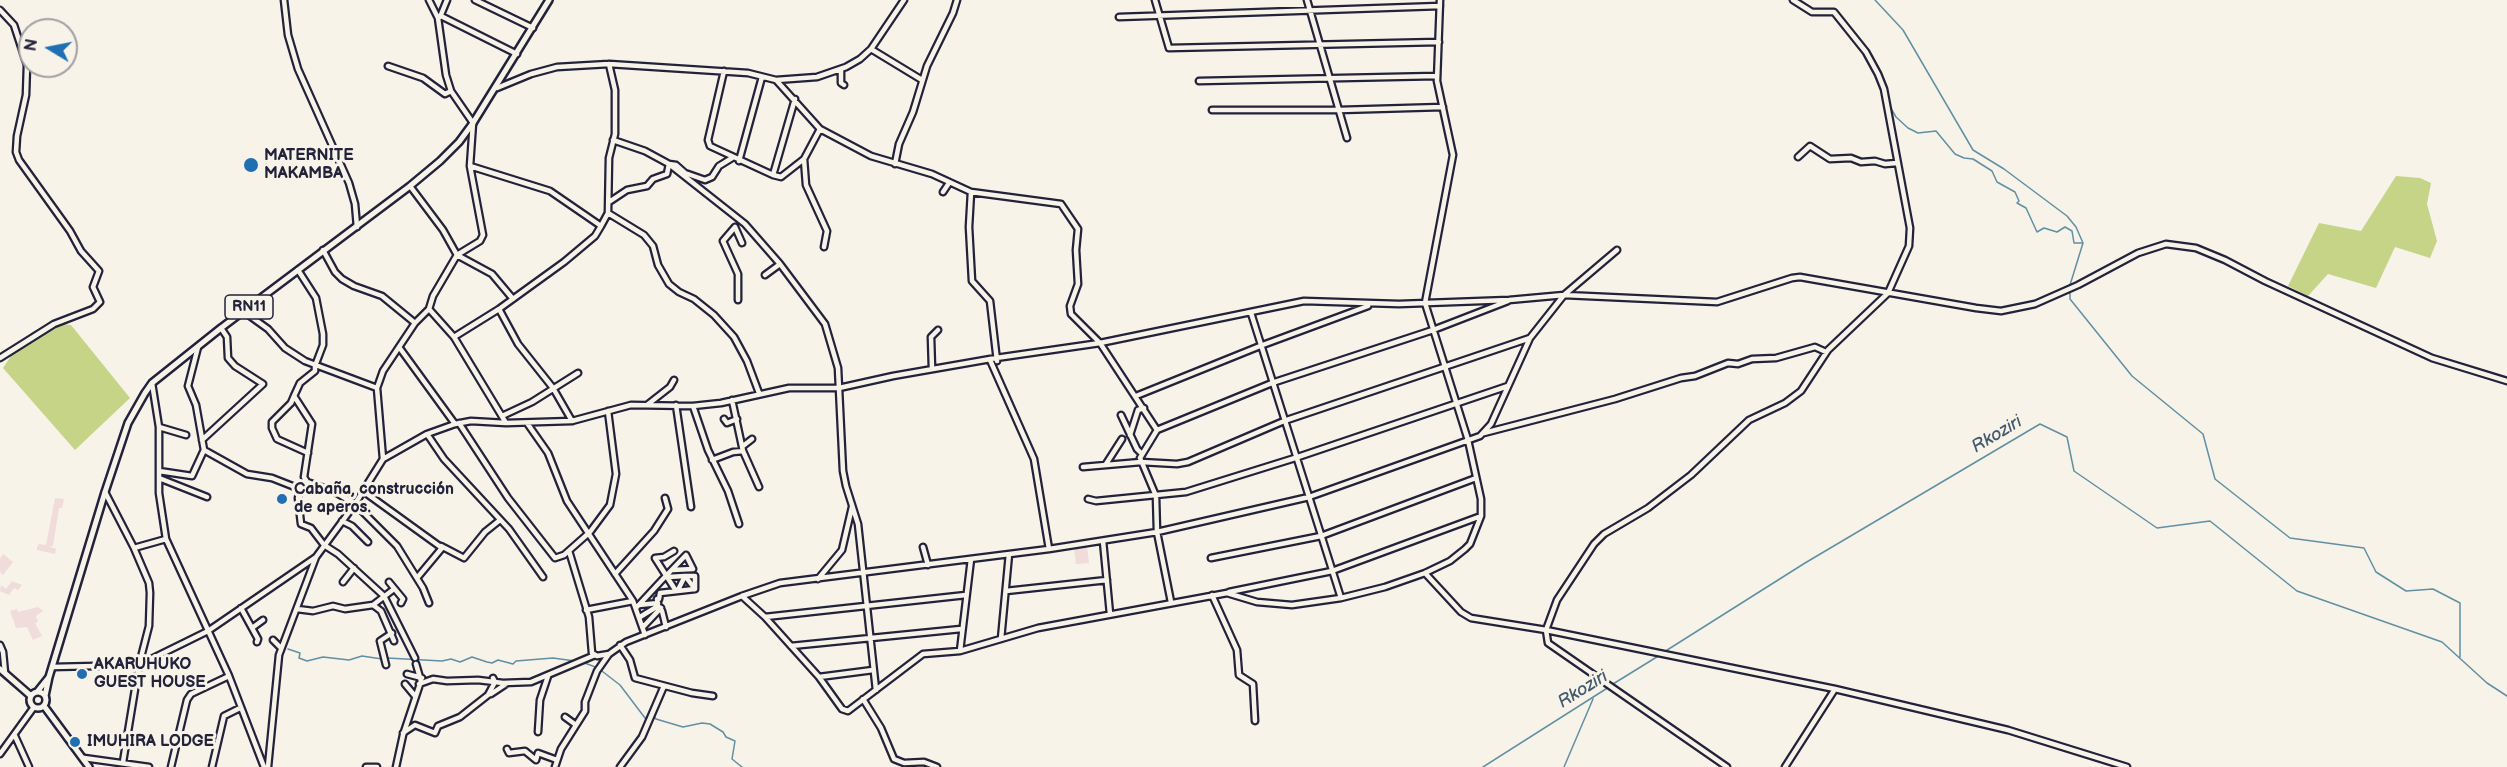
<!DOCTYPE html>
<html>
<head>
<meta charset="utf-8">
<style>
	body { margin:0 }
	#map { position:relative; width:2507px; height:767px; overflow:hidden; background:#f7f3e8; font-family:"Balsamiq Sans",sans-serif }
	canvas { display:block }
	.north { position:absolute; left:18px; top:18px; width:60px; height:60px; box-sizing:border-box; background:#f7f3e8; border:2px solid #a29fa3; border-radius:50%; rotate:280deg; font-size:16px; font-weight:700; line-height:24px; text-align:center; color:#22223b }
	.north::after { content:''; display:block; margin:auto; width:21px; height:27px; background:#1f6fb2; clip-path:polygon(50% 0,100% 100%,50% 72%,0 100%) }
</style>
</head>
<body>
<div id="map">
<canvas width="2507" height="767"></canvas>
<div class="north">N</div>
</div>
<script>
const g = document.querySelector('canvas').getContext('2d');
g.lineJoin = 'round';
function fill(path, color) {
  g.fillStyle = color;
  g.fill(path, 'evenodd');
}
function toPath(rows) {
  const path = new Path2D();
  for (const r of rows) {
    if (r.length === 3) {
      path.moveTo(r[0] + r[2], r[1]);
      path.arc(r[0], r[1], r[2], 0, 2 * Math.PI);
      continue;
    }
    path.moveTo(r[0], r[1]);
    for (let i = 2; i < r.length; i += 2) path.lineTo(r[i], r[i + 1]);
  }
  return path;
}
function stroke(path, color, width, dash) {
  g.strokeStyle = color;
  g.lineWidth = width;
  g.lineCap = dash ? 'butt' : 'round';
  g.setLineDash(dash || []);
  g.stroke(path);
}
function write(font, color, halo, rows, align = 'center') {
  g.font = font + ' "Balsamiq Sans",sans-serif';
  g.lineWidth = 6;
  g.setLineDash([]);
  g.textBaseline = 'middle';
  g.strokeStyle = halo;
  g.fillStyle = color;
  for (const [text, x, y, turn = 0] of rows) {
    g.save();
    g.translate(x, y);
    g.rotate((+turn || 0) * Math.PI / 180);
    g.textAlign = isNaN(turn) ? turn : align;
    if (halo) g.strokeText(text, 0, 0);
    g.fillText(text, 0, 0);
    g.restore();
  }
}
const built = toPath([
	[55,498,64,499,62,508,59,508,53,546,49,546,56,549,55,554,37,550,37,547,39,544,46,545],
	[1087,547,1089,563,1076,564,1074,549],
	[3,554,13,562,3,575,0,572,0,559],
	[12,581,22,585,18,590,14,588,9,595,0,591,1,585,6,589],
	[38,607,43,611,36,616,38,622,35,623,42,636,33,640,27,627,16,628,10,611,17,609,18,612]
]);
const green = toPath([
	[2396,176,2420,178,2431,183,2427,204,2437,241,2430,258,2395,247,2376,288,2328,274,2308,296,2288,286,2319,223,2361,231],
	[62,324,71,325,130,398,75,450,3,368,15,350]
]);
const stream = toPath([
	[1875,0,1903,30,1973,150,2004,169,2067,216,2076,227,2083,243,2070,285],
	[1889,105,1896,117,1908,128,1918,133,1936,131,1955,154,1964,158,1973,159,1992,171,1997,182,2015,192,2019,201,2017,203,2026,208,2037,232,2044,228,2057,232,2065,227,2072,231,2074,243,2082,243],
	[2070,290,2070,299,2132,376,2203,434,2215,479,2290,538,2364,548,2376,572,2406,591,2433,589,2460,603,2460,657],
	[288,649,300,653,299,658,307,661,323,657,349,660,362,656,382,659],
	[1664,652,1805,563,2040,424,2067,437,2074,471,2157,528,2210,521,2297,591,2442,642,2487,683,2507,696],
	[387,658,442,661,451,659,460,662,472,657,487,662,492,663,498,660,513,664,516,661,553,658,575,661],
	[582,662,598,668,620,685,645,718,648,717],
	[1613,684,1660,655],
	[653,715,656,719,683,727,702,723,710,724,723,732,726,737,735,741,732,759,742,767],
	[1483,767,1609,687],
	[1564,767,1593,699]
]);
const minor = toPath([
	[284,0,288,35,298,69,349,183,355,204,357,227],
	[475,0,533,28],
	[1155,0,1169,48,1439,42],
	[1307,0,1347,138],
	[0,10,14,25,27,65,26,95,17,136,16,152,19,160,70,231,81,251,99,271,93,287,100,302,93,309,54,324,0,358],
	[441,16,517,54],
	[440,17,447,0],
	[1119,17,1440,6],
	[871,49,922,80],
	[388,66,423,78,445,94,451,91],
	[841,69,841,83,844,85],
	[724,71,708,140,710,146,773,175,781,177,804,159,820,129],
	[776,80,817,77,846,67,860,59,871,49,904,0],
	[1199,81,1437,76],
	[497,88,531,74,557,67,609,64,748,73,776,80,820,129,871,156,932,174,971,192,1061,204,1078,229,1076,250,1078,284,1070,306,1071,314,1100,343,1157,430],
	[1212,110,1339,110,1443,107],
	[613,140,645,151,669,164,745,224,780,264,825,324,838,368,843,471,846,486,858,524,876,690],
	[1798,157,1810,146,1830,159,1851,158,1861,162,1875,161,1885,164,1897,163],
	[804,159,806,185,827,231,824,247],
	[739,161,762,77],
	[895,164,899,144,913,112,927,66,953,13,957,0],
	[470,166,550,191,601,226],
	[773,175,795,99],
	[410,186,443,230,457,255,492,274,513,299],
	[943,192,949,183],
	[971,192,969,227,972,281,990,301,997,361],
	[609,202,627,190,647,186,653,179,667,174,669,164,676,165,685,173,705,180,712,177,719,166,732,158],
	[608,213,644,235,653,246,658,265,669,284,679,292,694,299,714,315,734,337,747,361,759,393],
	[735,227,723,241,738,274,738,300],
	[735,227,742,243],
	[323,250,335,272,342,279,354,286,382,296,415,323],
	[298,270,316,298,323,334,323,345,315,366,315,371,300,383,294,396,312,424,304,477,307,482],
	[765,275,780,264],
	[429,309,454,337,506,423],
	[499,309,518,344,553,388,572,421],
	[243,311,268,329,285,348,305,361,377,388],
	[1251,313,1341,598],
	[454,337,499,309,564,262,595,236,601,226,608,213,609,158,615,134,615,90,609,64],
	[198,347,188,386,196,405,204,450,247,474,272,478,300,489],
	[399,347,455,424],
	[990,360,1034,459,1049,549],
	[932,369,931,337,938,330],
	[152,383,159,427,159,493,166,539,229,676,264,767],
	[294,396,291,403,272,422,272,428,277,439,308,453],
	[1136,396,1260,346,1368,306],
	[732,400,743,451,759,487],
	[647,405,670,387,674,380],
	[676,405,691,507],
	[693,406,708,450,728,491,739,524],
	[1121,415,1137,449,1141,453],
	[502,416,532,402,578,373],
	[724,419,727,423,737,419],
	[459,423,508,498,555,558,564,555,590,532,610,505,616,474,608,411],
	[527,423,548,453,567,501,633,601,645,635],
	[159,427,186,435],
	[1484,433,1615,399,1681,378,1695,376,1728,363,1738,364,1752,359,1776,358,1815,347,1826,352],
	[427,434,444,459,509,529,543,577],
	[1130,435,1138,410,1144,408],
	[202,440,263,384,235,366,228,358,227,337,221,328],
	[743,446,752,439],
	[383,459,427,434,455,424,471,421,506,423,572,421,631,405,693,406,721,403,789,388,839,388,893,376,996,358,1100,343,1304,301,1399,304,1509,300,1564,295,1617,250],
	[712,460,733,452,743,451],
	[1106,464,1122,439],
	[1083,467,1141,462,1177,464,1188,462,1284,421,1530,338],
	[159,471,192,476,204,450],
	[159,478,207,497],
	[363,491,442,548,417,578],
	[105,492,134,548,149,583,150,593,149,626,139,665,123,762],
	[1088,499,1096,501,1186,492,1295,458,1508,386],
	[342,521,352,526,368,542],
	[1103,541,1110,614],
	[441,546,464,558,485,532,500,520],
	[923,547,928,565],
	[134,548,166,539],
	[569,551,589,617,592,653,597,656,609,654],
	[674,551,664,557,655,558,676,591],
	[1211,558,1321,536,1476,478],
	[1425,573,1461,612,1471,618,1546,630,1835,689,2008,730,2127,767],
	[615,574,654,531,668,509,665,498],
	[668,577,685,576,678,590],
	[818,579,842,550,852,507],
	[343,582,354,568],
	[389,582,403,599,401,603],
	[1006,591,1107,580],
	[1229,592,1332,571,1481,516],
	[1212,595,1237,650,1239,675,1253,684,1255,721],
	[742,596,765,617,819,677,842,709,848,711,923,654,960,651,1038,628,1227,593,1257,602,1292,605,1341,598,1385,587,1425,573,1450,561,1465,549,1470,544,1481,516,1481,499,1468,440,1425,303,1453,155,1437,81,1440,0],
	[1171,602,1157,532,1156,496,1140,458,1157,430,1272,383,1433,330,1508,301],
	[373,605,381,611,394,641],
	[639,605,658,603],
	[241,608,258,639,257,642],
	[636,608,662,580,686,555,693,569,672,570],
	[297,609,313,611,333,606,345,609,373,605,394,589],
	[586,610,633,601],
	[640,617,658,606],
	[765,617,966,595],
	[643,627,661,608],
	[666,627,662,611,658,606,657,599,659,599,660,593,695,589,695,576,685,576,695,589],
	[252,628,263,620],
	[1001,639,1009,554],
	[273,640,281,648],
	[0,645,3,652,5,673],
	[620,645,630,660,635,678,692,693,713,696],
	[791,646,961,629],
	[960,651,971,559],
	[415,658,384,596,338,554,324,545,311,528,301,524,298,498,300,489,307,482,310,483,335,492,355,504,397,546,423,588,429,603],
	[386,665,380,641,392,633],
	[52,667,139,665,208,631,316,557,355,504,383,459,377,388,383,371,415,323,429,309,433,296,457,255,480,241,483,235,470,166,473,123,451,91,446,75,438,18,429,0],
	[407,674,422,678],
	[819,677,873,670],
	[405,684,415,696],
	[419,684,433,679,447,681,478,680,503,683,531,682,595,655],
	[491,694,506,684],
	[863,699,881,728,894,759,904,763,924,762,937,767],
	[565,717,576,725],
	[538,732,540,700,548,676],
	[403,733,415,725,435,733,438,726,460,717,488,695,495,682,493,678],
	[15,736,29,767],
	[507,749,509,753,525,751,536,760,538,753,557,760],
	[0,754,34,707],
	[84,758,149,767],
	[171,767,187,700,191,694,229,676],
	[212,767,224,716,240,708],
	[268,767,279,655,316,557],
	[366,767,377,767],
	[396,767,403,735,421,681,416,664],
	[555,767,561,749,585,711,585,702,597,671,609,654,626,642,742,596,780,583,1049,549,1157,532,1309,497,1480,436,1491,424,1530,338,1564,295,1717,302,1792,278,1800,277,1976,308,2001,311,2035,304,2078,285,2138,253,2166,244,2196,248,2225,260,2265,281,2432,358,2507,381],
	[620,767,642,737,664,686],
	[1727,767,1548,643,1546,630,1557,600,1594,544,1604,534,1648,508,1691,475,1749,420,1785,403,1801,391,1828,350,1888,293,1909,246,1910,228,1884,89,1878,74,1866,52,1834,12,1812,12,1793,0],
	[1785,767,1835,689]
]);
const major = toPath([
	[0,669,31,696],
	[38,700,8],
	[37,692,49,677],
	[45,696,49,677,105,492,128,423,145,393,152,383,221,328,410,186,440,161,459,142,473,123,549,0],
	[44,706,89,767]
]);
const markers = [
	[251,165,8,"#1f6fb2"],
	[282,499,6,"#1f6fb2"],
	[82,674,6,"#1f6fb2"],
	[75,742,6,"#1f6fb2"]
];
const shields = [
	[249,307,48]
];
const shieldNames = [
	["RN11",249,307]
];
const poiNames = [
	["MATERNITE",264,156],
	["MAKAMBA",264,174],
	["Cabaña, construcción",294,490],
	["de aperos.",294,508],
	["AKARUHUKO",94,665],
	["GUEST HOUSE",94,683],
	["IMUHIRA LODGE",87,742]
];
const waterNames = [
	["Rkoziri",1997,435,-31],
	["Rkoziri",1583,690,-32]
];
fill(built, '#f0dcda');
fill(green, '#c6d487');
stroke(stream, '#618fa4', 1.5);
stroke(minor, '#22223b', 9);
stroke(major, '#22223b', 10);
stroke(minor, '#f7f3e8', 4.5);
stroke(major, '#f7f3e8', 5);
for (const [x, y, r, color] of markers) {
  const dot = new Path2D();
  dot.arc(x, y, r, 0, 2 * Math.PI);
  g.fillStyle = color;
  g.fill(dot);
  stroke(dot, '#f7f3e8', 2);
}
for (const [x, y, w] of shields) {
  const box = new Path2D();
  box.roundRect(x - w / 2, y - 12, w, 24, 4.5);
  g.fillStyle = '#f7f3e8';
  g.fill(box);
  stroke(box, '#22223b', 1.5);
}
write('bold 15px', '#22223b', null, shieldNames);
write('bold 16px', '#22223b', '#f7f3e8', poiNames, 'left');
write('italic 18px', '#425970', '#f7f3e8', waterNames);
</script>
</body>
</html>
